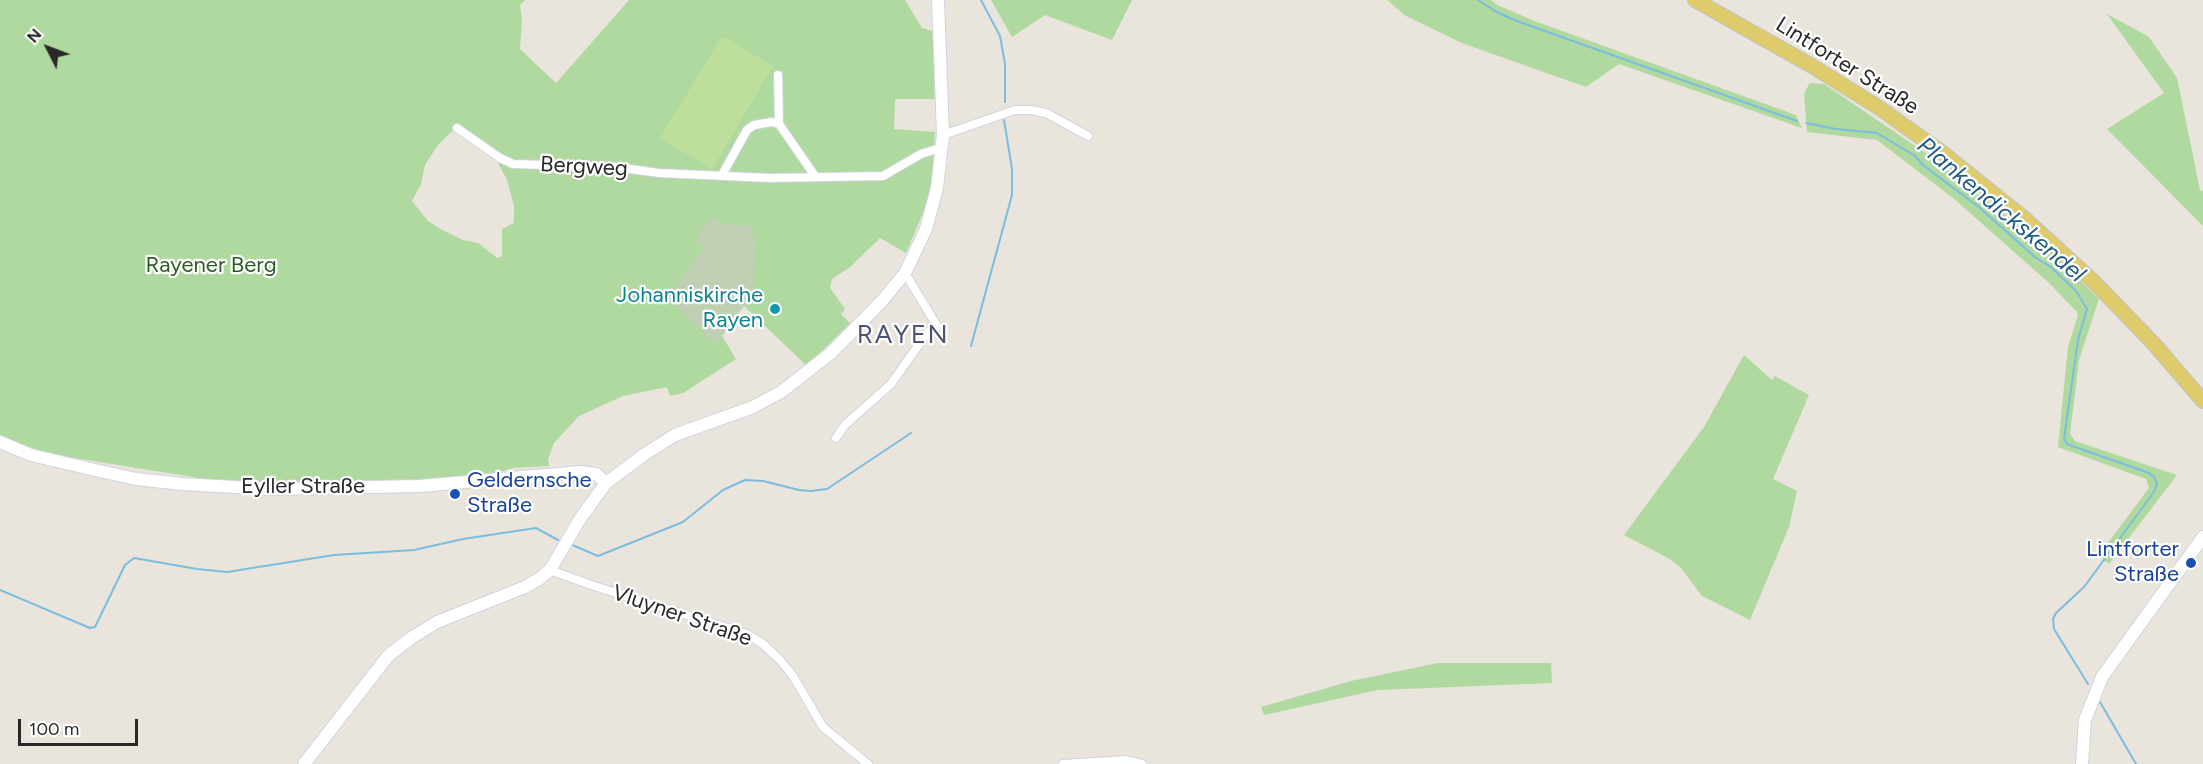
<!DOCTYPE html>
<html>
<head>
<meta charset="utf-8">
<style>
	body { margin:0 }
	#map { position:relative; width:2203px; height:764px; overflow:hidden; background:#e9e4dc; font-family:Figtree,sans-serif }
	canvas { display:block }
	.north { position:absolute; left:18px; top:18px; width:60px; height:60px; -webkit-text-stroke:4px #fff; paint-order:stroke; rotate:312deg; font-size:16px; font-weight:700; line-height:24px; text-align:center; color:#282828 }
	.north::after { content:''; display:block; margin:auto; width:21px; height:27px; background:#282828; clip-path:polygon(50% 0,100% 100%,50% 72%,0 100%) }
	.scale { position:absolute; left:18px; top:719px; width:120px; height:27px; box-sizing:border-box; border:3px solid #282828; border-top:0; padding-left:8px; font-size:18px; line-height:21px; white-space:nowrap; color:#282828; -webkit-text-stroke:4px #fff; paint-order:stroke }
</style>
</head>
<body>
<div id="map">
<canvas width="2203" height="764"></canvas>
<div class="north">N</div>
<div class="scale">100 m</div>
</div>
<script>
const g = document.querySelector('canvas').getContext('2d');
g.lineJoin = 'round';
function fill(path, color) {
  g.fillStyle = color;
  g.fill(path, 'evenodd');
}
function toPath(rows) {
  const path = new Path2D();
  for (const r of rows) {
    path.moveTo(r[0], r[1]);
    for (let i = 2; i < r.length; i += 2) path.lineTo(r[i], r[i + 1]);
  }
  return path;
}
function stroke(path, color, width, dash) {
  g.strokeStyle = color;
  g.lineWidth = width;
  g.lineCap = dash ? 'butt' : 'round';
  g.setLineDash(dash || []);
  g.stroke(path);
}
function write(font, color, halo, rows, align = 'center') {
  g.font = font + ' Figtree,sans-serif';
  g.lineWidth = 4.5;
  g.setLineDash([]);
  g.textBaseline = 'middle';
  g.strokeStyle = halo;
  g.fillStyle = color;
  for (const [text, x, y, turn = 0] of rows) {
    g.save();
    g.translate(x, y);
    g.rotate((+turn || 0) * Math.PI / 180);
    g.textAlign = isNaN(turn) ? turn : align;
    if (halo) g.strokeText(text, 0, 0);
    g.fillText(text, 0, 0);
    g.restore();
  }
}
const green = toPath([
	[0,0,525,0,520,5,522,20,520,49,556,83,629,0,905,0,922,28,933,31,935,99,895,99,894,129,935,132,931,194,906,253,880,238,850,267,832,279,830,288,845,309,841,314,850,323,807,366,744,306,736,314,722,336,736,359,683,393,670,396,667,387,623,396,579,416,554,443,548,459,549,466,513,468,490,475,274,490,31,451,0,438],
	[457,126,496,159,507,180,514,206,514,223,502,229,502,256,497,258,478,243,463,240,442,230,428,221,412,201,421,184,425,165,438,145],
	[991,0,1132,0,1112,40,1045,15,1012,37],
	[1387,0,1491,0,1497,5,1537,22,1796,115,1802,128,1619,64,1586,87,1462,43,1406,16],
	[2107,14,2149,37,2177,78,2200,190,2203,191,2203,226,2107,129,2164,93],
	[1812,83,1824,84,1936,160,2038,240,2099,299,2079,360,2070,434,2075,441,2177,475,2109,564,2098,556,2149,488,2146,479,2058,447,2068,347,2078,315,2077,312,2047,281,1953,198,1877,140,1807,132,1804,94,1809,84],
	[1744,355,1772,380,1775,376,1809,395,1773,479,1797,491,1789,527,1750,620,1702,596,1681,568,1668,558,1624,535,1704,427],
	[1438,663,1551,663,1552,683,1378,690,1264,715,1261,707,1351,681]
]);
const cemetery = toPath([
	[711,218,727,225,750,225,755,241,754,292,716,344,667,298,704,247,698,241,699,232]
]);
const pitch = toPath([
	[722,36,773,66,712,169,660,138]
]);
const stream = toPath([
	[981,0,1000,36,1005,64,1005,102],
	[1478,0,1495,11,1514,20,1797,121],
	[1806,123,1836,129,1877,133,1915,156,1923,165,1980,208,2036,258,2051,267,2076,291,2087,309,2078,340,2064,439,2067,444,2078,448,2149,473,2154,477,2157,484,2154,492,2084,587,2056,613,2053,619,2054,629,2088,684],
	[971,346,1012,195,1012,169,1004,120],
	[570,544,598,556,683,522,723,490,745,480,763,481,799,490,811,491,827,489,911,433],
	[0,590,90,628,95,627,125,565,134,558,197,569,227,572,334,555,414,550,463,539,536,528,558,540],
	[2100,702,2136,764]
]);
const street = toPath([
	[778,75,779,124],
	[457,128,500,158,513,164,616,167,659,173,770,178,883,176,921,154,943,147],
	[943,135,1015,110,1031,110,1046,113,1088,136],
	[722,175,747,130,754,125,772,122,779,124,815,176],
	[836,438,845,425,891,384,927,333,937,326,905,273],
	[550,570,591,585,747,634,763,644,780,660,793,676,823,727,868,764],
	[1063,764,1127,760,1142,764]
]);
const secondary = toPath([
	[0,442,31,455,95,470,136,479,182,484,271,489,419,486,581,472,596,474,606,483],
	[304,764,388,656,411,638,437,622,525,587,539,579,550,570,580,519,606,483,645,454,675,435,753,407,781,392,831,353,882,301,905,273,916,250,926,229,937,188,943,135,938,0],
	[2082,764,2085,720,2102,677,2203,537]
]);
const primary = toPath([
	[1695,0,1812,66,1878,107,1944,154,2025,219,2095,283,2154,344,2203,401]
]);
const markers = [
	[775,309,6,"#0f9aa8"],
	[455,494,6,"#1a4fb4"],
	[2191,563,6,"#1a4fb4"]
];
const streetNames = [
	["Lintforter Straße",1847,66,32],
	["Bergweg",584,167,3],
	["Eyller Straße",303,487],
	["Vluyner Straße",682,616,19]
];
const parkNames = [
	["Rayener Berg",211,266]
];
const cultureNames = [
	["Johanniskirche",763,296],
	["Rayen",763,321]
];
const transitNames = [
	["Geldernsche",467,481],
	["Straße",467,506],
	["Lintforter",2179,550,"right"],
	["Straße",2179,575,"right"]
];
const waterNames = [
	["Plankendickskendel",2001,210,40]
];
const quarterNames = [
	["RAYEN",903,335]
];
fill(green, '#afd99f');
fill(cemetery, '#c1d0b5');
fill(pitch, '#bedf9b');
stroke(stream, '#7bbdde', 2);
stroke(street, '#d1d3df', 10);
stroke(secondary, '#d1d3df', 14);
stroke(primary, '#c3c3c3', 16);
stroke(street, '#fff', 8);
stroke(secondary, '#fff', 12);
stroke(primary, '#decb6b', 14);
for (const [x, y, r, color] of markers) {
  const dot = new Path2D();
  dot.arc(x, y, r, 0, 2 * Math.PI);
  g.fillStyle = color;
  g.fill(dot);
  stroke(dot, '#fff', 2);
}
write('22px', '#282828', '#fff', streetNames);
write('22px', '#2a5b22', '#fff', parkNames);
write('22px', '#0d838f', '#fff', cultureNames, 'right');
write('22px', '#164399', '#fff', transitNames, 'left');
write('italic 24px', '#1e5c87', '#fff', waterNames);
g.letterSpacing = '1.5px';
write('26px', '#4f5373', '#fff', quarterNames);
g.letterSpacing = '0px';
</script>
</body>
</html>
